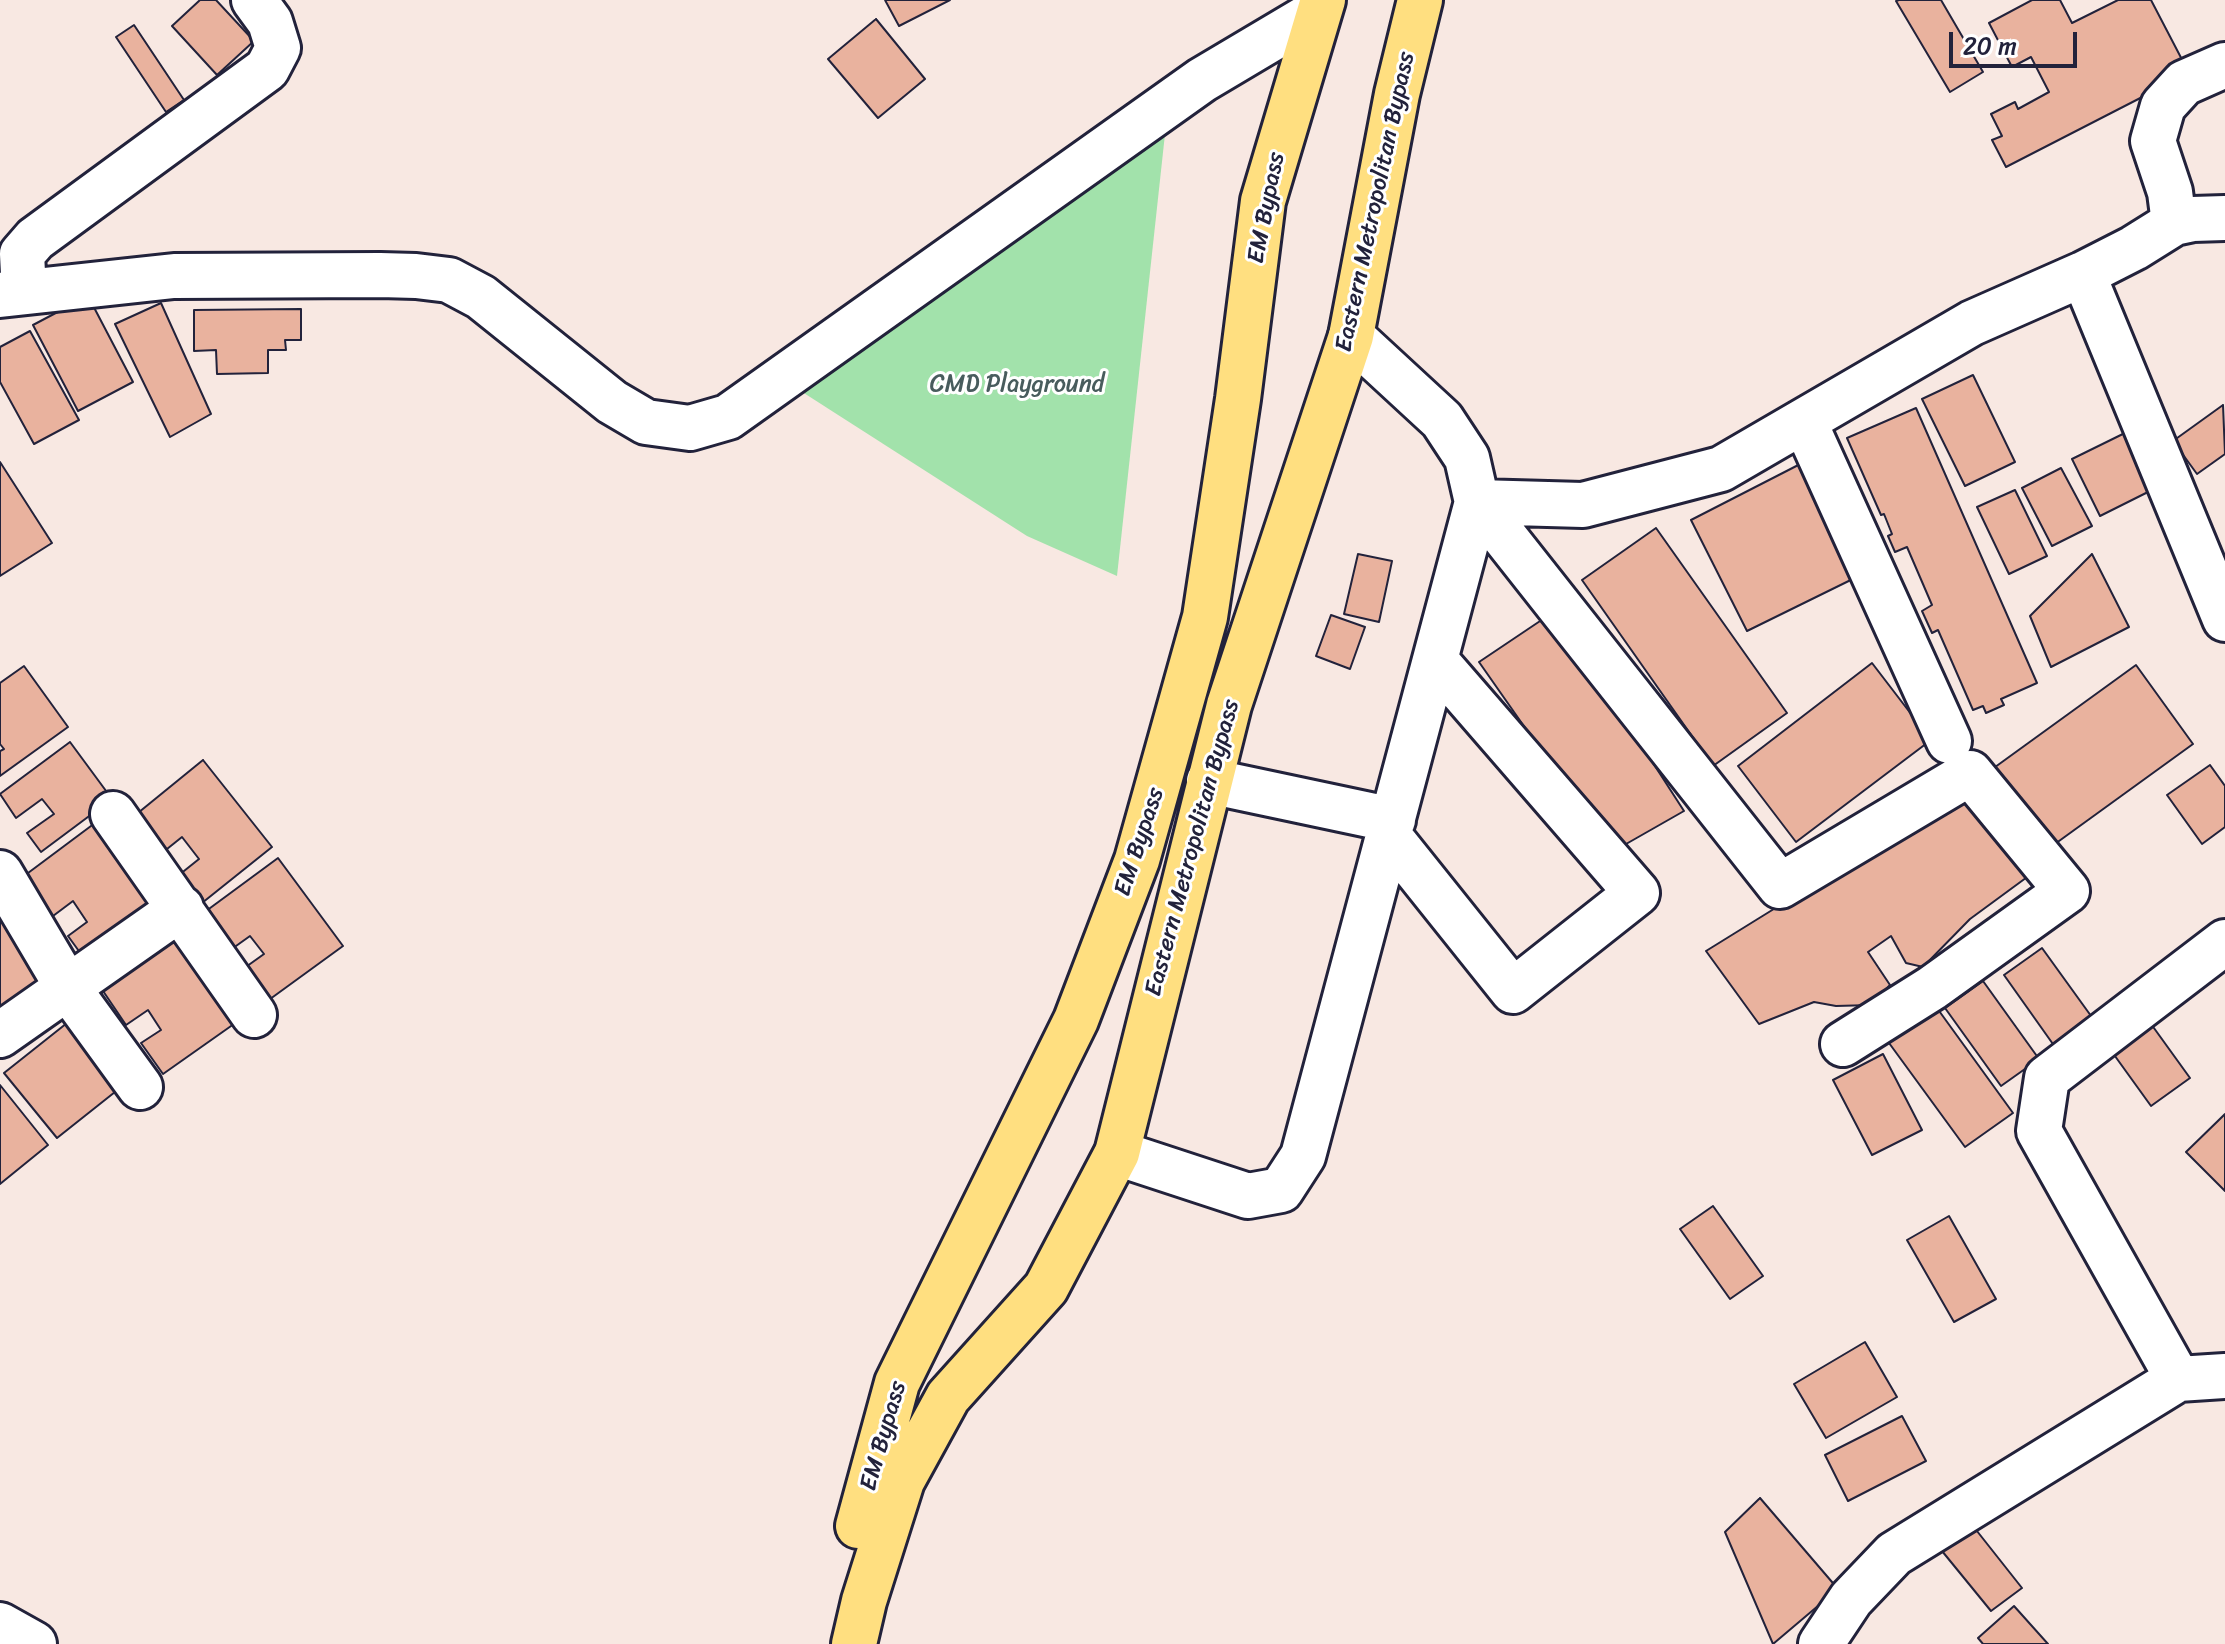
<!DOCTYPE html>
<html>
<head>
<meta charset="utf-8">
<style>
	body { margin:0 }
	#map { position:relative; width:2225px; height:1644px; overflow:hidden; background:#f8e8e2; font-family:Sriracha,sans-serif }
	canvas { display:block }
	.scale { position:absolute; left:1949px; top:32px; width:128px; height:36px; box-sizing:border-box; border:4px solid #22223b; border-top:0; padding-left:10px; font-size:24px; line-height:28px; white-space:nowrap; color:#22223b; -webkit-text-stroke:6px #fff; paint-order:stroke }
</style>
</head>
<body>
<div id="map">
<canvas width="2225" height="1644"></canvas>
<div class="scale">20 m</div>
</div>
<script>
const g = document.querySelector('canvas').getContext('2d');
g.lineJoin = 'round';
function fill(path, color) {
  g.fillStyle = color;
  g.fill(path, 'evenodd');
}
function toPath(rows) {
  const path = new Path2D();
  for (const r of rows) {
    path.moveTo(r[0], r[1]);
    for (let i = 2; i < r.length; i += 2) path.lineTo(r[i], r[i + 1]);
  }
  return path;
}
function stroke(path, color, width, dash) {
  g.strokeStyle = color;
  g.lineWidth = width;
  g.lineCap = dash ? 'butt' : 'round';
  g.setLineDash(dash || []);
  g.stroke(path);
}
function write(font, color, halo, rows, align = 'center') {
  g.font = font + ' Sriracha,sans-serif';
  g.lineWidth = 6;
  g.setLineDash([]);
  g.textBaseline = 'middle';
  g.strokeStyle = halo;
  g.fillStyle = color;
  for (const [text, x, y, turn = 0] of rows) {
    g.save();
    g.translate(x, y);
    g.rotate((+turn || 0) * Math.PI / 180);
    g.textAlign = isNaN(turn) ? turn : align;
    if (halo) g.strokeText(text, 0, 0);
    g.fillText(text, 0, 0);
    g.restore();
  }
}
const green = toPath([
	[1165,134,1117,576,1027,536,796,388]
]);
const building = toPath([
	[200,0,216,0,254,41,217,75,172,26,200,0],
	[885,0,950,0,899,26,885,0],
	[1899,0,1941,0,1983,72,1950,92,1896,1,1899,0],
	[2032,0,2060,0,2072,23,2118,0,2151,0,2189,73,2006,167,1992,140,2002,136,1991,114,2015,102,2018,109,2049,92,2031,57,2012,67,1989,23,2032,0],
	[876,19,925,79,878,118,828,59,876,19],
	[134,25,184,100,166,112,116,37,134,25],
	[88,296,133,382,78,411,33,325,88,296],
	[161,303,211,414,170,437,115,324,161,303],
	[301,309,301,340,285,340,286,350,268,350,268,373,217,374,216,350,194,351,194,310,301,309],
	[30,331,79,420,34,444,0,382,0,347,30,331],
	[1973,375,2015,462,1965,486,1922,399,1973,375],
	[2223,405,2225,454,2197,474,2173,441,2223,405],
	[1916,408,2037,683,2001,699,2004,705,1986,713,1983,706,1973,710,1938,630,1932,633,1922,611,1932,605,1907,547,1895,552,1888,536,1892,534,1884,514,1881,515,1847,438,1916,408],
	[2133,429,2160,486,2100,516,2072,459,2133,429],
	[1810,459,1867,572,1747,631,1691,520,1810,459],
	[0,462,52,543,0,576,0,462],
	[2061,468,2092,526,2052,546,2022,488,2061,468],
	[2015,490,2047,556,2009,574,1977,507,2015,490],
	[1656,528,1787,713,1713,766,1582,580,1656,528],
	[1358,554,1392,561,1379,622,1344,614,1358,554],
	[2092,554,2129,627,2051,667,2030,616,2092,554],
	[1555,611,1684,811,1612,852,1479,662,1555,611],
	[1331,615,1365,627,1350,669,1316,656,1331,615],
	[1872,663,1931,740,1796,842,1738,766,1872,663],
	[2136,665,2193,744,2048,849,1991,770,2136,665],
	[24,666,68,727,0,776,0,751,4,749,0,744,0,683,24,666],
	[70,742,112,799,41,852,27,833,54,814,42,799,16,818,0,794,70,742],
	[203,760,272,847,202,903,179,875,199,859,182,837,162,853,133,817,203,760],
	[2210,765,2225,786,2225,827,2202,844,2167,795,2210,765],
	[1966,790,2034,872,1970,919,1923,967,1906,963,1891,936,1868,952,1890,985,1871,1005,1836,1006,1814,1002,1759,1024,1706,951,1966,790],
	[99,820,165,909,89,965,68,936,87,922,73,901,53,916,24,876,99,820],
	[278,858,343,946,266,1002,243,969,264,954,250,936,229,951,202,914,278,858],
	[0,914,51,980,0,1019,0,914],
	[181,933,241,1019,163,1074,141,1043,161,1030,148,1010,126,1025,101,988,181,933],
	[2042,948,2099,1027,2060,1054,2004,975,2042,948],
	[1983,981,2039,1059,2001,1086,1945,1008,1983,981],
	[1929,997,2013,1113,1965,1147,1881,1032,1929,997],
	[2146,1017,2190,1078,2151,1106,2107,1045,2146,1017],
	[67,1023,120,1088,57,1138,4,1073,67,1023],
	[1883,1054,1922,1130,1872,1155,1833,1080,1883,1054],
	[0,1085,48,1145,0,1184,0,1085],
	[2225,1114,2225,1191,2186,1152,2225,1114],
	[1713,1206,1763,1276,1730,1299,1680,1229,1713,1206],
	[1949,1216,1996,1299,1954,1322,1907,1240,1949,1216],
	[1865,1342,1897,1397,1826,1438,1794,1384,1865,1342],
	[1902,1416,1926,1461,1848,1501,1825,1455,1902,1416],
	[1760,1498,1838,1589,1773,1644,1725,1532,1760,1498],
	[1973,1526,2022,1588,1991,1611,1942,1551,1973,1526],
	[2014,1606,2048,1644,1983,1644,1978,1638,2014,1606]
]);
const minor = toPath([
	[2174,223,2193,219,2225,218],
	[2083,274,2225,619],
	[24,292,22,254,35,239,267,69,278,48,270,22,254,0],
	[0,295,174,276,380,275,416,276,449,280,481,297,612,402,646,422,690,428,728,417,1202,80,1318,11],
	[1804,421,1949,741],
	[1477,502,1780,886,1970,773,2067,891,1932,988,1843,1044],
	[1477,502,1583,505,1721,469,1972,323,2083,274,2134,248,2174,223,2170,192,2153,141,2163,106,2184,83,2225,65],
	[1209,781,1393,820],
	[113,814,254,1015],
	[1389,836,1513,991,1637,893,1435,660],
	[0,873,68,988,140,1087],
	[0,1035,181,908],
	[1117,1153,1248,1196,1281,1190,1303,1156,1477,502,1467,458,1442,420,1351,336],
	[2178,1379,2039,1131,2047,1078,2225,942],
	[1821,1644,1851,1599,1894,1554,2178,1379,2225,1376]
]);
const secondary = toPath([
	[0,1625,34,1644]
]);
const primary = toPath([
	[858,1526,897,1383,1076,1020,1137,860,1205,617,1238,399,1263,201,1323,0],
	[854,1644,864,1601,902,1481,948,1397,1046,1288,1117,1153,1229,705,1351,336,1397,94,1420,0]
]);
const streetNames = [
	["Eastern Metropolitan Bypass",1376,202,-78],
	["EM Bypass",1267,208,-79],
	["EM Bypass",1140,842,-72],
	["Eastern Metropolitan Bypass",1193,848,-75],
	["EM Bypass",884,1436,-74]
];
const parkNames = [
	["CMD Playground",1017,385]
];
fill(green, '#a2e2ab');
fill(building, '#e9b29e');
stroke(building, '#22223b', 2);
stroke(minor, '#22223b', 50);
stroke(secondary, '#22223b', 50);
stroke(primary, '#22223b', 50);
stroke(minor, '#fff', 44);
stroke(secondary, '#fff', 44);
stroke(primary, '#ffdf80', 44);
write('24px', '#22223b', '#fff', streetNames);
write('24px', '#485c5d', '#fff', parkNames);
</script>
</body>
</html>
